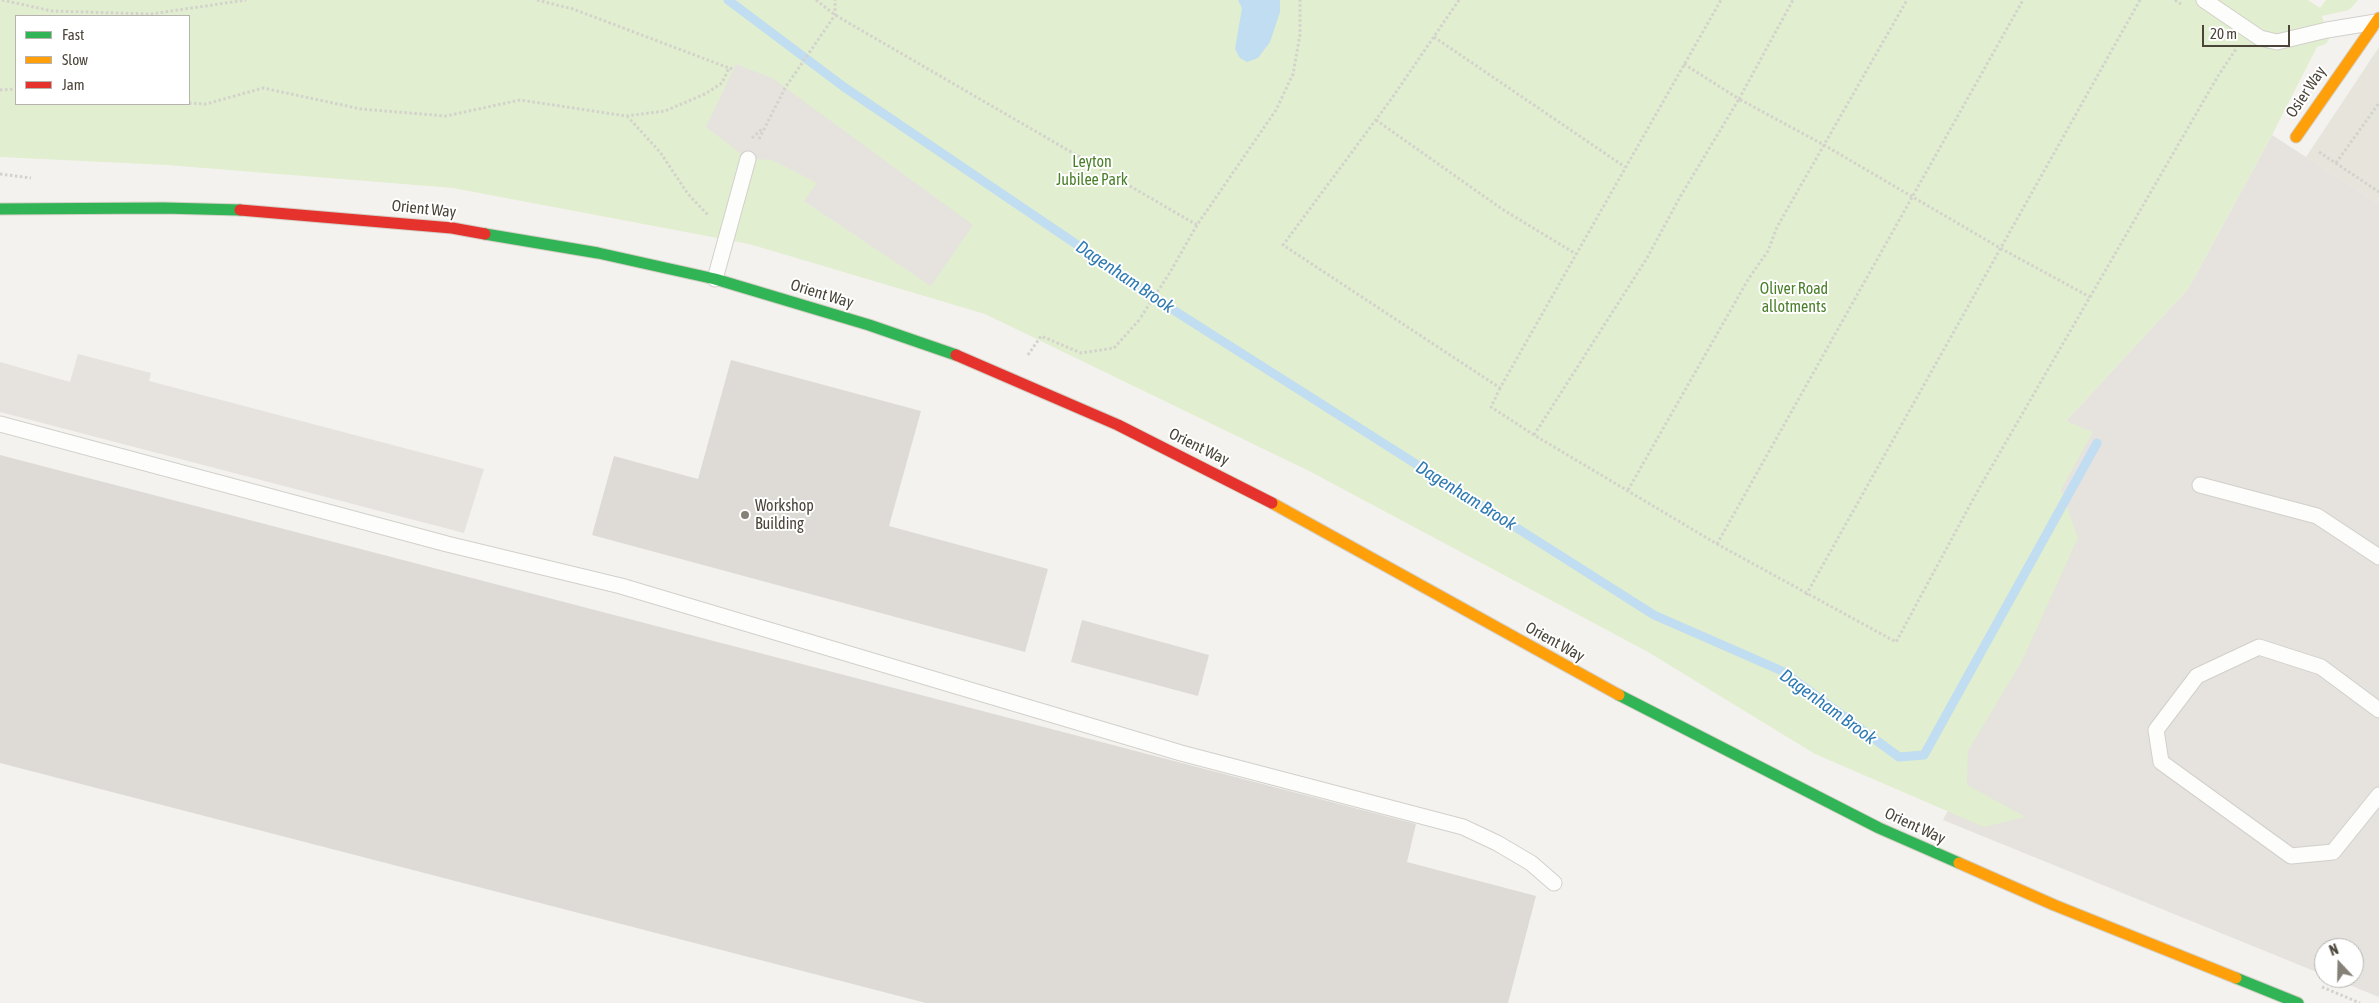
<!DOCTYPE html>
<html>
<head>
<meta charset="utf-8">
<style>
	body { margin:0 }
	#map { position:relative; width:2379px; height:1003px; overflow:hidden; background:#f4f2ee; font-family:"Asap Condensed",sans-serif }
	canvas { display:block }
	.legend { position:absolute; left:15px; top:15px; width:175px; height:90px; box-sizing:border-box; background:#fff; border:1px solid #b7b4b0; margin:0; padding:6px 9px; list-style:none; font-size:15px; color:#4b4439 }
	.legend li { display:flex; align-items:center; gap:10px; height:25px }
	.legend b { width:25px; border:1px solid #b7b4b0 }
	.north { position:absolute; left:2314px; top:938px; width:50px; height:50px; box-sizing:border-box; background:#fff; border:1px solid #b7b4b0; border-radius:50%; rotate:339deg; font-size:14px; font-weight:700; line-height:20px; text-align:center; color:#4b4439 }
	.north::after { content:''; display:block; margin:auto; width:18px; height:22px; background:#868178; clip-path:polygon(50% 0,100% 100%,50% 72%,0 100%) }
	.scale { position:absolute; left:2202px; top:25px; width:88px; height:22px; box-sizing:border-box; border:2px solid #4b4439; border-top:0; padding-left:6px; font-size:15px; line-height:18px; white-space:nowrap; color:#4b4439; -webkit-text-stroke:4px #fff; paint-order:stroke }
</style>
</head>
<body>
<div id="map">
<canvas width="2379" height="1003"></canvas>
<ul class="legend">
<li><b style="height:6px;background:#30b455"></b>Fast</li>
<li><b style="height:6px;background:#ff9f0a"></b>Slow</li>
<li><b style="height:6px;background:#e5322d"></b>Jam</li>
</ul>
<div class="north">N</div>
<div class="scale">20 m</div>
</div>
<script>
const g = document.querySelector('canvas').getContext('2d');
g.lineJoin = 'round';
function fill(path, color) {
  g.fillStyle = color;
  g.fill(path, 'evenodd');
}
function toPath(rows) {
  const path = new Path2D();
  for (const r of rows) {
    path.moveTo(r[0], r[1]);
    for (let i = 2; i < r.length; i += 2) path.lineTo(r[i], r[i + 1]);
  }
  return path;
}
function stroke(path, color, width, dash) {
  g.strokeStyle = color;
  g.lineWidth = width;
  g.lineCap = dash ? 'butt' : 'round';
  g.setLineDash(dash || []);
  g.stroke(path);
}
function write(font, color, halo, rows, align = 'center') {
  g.font = font + ' "Asap Condensed",sans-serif';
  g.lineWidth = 4;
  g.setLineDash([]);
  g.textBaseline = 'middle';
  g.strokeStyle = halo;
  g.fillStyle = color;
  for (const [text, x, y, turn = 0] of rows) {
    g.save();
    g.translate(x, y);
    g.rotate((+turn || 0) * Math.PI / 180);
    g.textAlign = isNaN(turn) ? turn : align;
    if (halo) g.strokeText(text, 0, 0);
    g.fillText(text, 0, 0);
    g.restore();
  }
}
const residential = toPath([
	[2379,47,2379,204,2306,157]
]);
const industrial = toPath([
	[2272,135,2379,204,2379,997,2332,978,2354,978,2354,948,2324,948,2324,975,1943,820,1962,783,1923,737,2092,433,2066,421,2188,289]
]);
const green = toPath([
	[0,0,2308,0,2320,8,2326,0,2358,0,2349,10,2322,16,2329,39,2326,44,2317,47,2272,135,2188,289,2066,421,2093,432,2061,490,2078,538,2022,661,1968,751,1967,785,2026,817,1984,827,1815,754,1648,652,1311,472,985,314,749,244,453,188,167,165,0,157],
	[16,16,189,16,189,104,16,104]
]);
const parking = toPath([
	[736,64,772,78,973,225,931,286,804,201,817,183,772,160,748,159,706,127],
	[78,354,151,373,149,381,484,469,464,533,0,412,0,362,70,382]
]);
const water = toPath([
	[1238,0,1280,0,1280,12,1270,42,1258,58,1247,62,1240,58,1235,49,1242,8]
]);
const stream = toPath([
	[728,0,844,87,1178,313,1654,615,1782,671,1899,757,1924,755,2097,443]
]);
const building = toPath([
	[731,360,921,411,889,526,1048,569,1025,652,592,535,614,456,698,479],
	[0,455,1416,824,1407,862,1536,896,1508,1003,926,1003,0,763],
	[1082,620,1209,655,1198,696,1071,662]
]);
const path = toPath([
	[2,0,52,11,151,14,246,0],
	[537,0,573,9,729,68],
	[816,0,835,15,1197,225],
	[1459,0,1392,98,1283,245,1500,388,1721,0],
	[2175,0,2181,4],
	[1434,37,1625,167],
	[1684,64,1739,99,1793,0],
	[0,90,16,89],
	[189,103,206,104,263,88,361,109,446,116,520,100,626,116,665,111,705,94,722,83,729,68,733,69],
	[627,116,660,152,688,194,708,215],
	[1376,120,1502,209,1576,254],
	[752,138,762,129],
	[759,139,785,88,835,15,835,0],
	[2319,152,2379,192],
	[2336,163,2379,103],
	[0,174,31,178],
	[1141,317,1169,274,1197,225,1276,110,1293,74,1300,35,1300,0],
	[1028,355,1041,336,1081,353,1114,348,1141,318],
	[1500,388,1491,407,1534,435,1717,544,1896,642,1977,492,2218,76,2236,49],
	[1534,435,1647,258,1680,197,1739,99,1824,145,2000,248,2090,297],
	[1628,490,1749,278,1768,251,1777,227,1907,0],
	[1717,544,2023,0],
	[1806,595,2140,0],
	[2322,987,2360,1003]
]);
const lane = toPath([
	[2204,0,2260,38,2277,42,2327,30,2376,22],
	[715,279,748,159],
	[0,424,447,544,621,586,1181,753,1463,827,1497,843,1531,863,1554,883],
	[2200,485,2317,516,2379,557],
	[2379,710,2321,667,2259,647,2197,676,2156,730,2161,762,2291,856,2333,852,2379,795]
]);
const fast = toPath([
	[0,209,164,208,240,210],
	[485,234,598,253,715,279,869,325,956,355],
	[1619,695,1879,828,1959,863],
	[2236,978,2298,1003]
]);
const slow = toPath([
	[2296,137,2379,18],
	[1272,503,1619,695],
	[1959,863,2054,905,2236,978]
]);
const jam = toPath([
	[240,210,452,228,485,234],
	[956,355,1118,425,1272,503]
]);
const markers = [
	[745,515,5,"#868178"]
];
const streetNames = [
	["Osier Way",2306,92,-56],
	["Orient Way",424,209,6],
	["Orient Way",822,294,17],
	["Orient Way",1199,447,26],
	["Orient Way",1555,642,29],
	["Orient Way",1915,826,25]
];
const parkNames = [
	["Leyton",1092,162],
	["Jubilee Park",1092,180],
	["Oliver Road",1794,289],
	["allotments",1794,307]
];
const poiNames = [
	["Workshop",755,506],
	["Building",755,524]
];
const waterNames = [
	["Dagenham Brook",1125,277,34],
	["Dagenham Brook",1466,496,32],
	["Dagenham Brook",1828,707,36]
];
fill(residential, '#e7e4dc');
fill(industrial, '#e6e2de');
fill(green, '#e1eecf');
fill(parking, '#e6e3df');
fill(water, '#c0ddf1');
stroke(stream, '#c0ddf1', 9);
fill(building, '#dedbd6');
stroke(lane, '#d2d0cb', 17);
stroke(fast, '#d3cfc5', 13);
stroke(slow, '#d3cfc5', 13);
stroke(jam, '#d3cfc5', 13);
stroke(path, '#d3d2cc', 3, [2.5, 2.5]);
stroke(lane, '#fdfdfc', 15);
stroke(fast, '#30b455', 11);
stroke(slow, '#ff9f0a', 11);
stroke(jam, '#e5322d', 11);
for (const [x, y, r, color] of markers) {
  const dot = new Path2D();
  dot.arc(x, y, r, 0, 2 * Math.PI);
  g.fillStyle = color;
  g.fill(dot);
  stroke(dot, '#fff', 2);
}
write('16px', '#4b4439', '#fff', streetNames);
write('16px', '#4a7f2a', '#fff', parkNames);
write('16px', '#4b4439', '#fff', poiNames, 'left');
write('italic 18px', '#2e7ab2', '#fff', waterNames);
</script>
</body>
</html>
